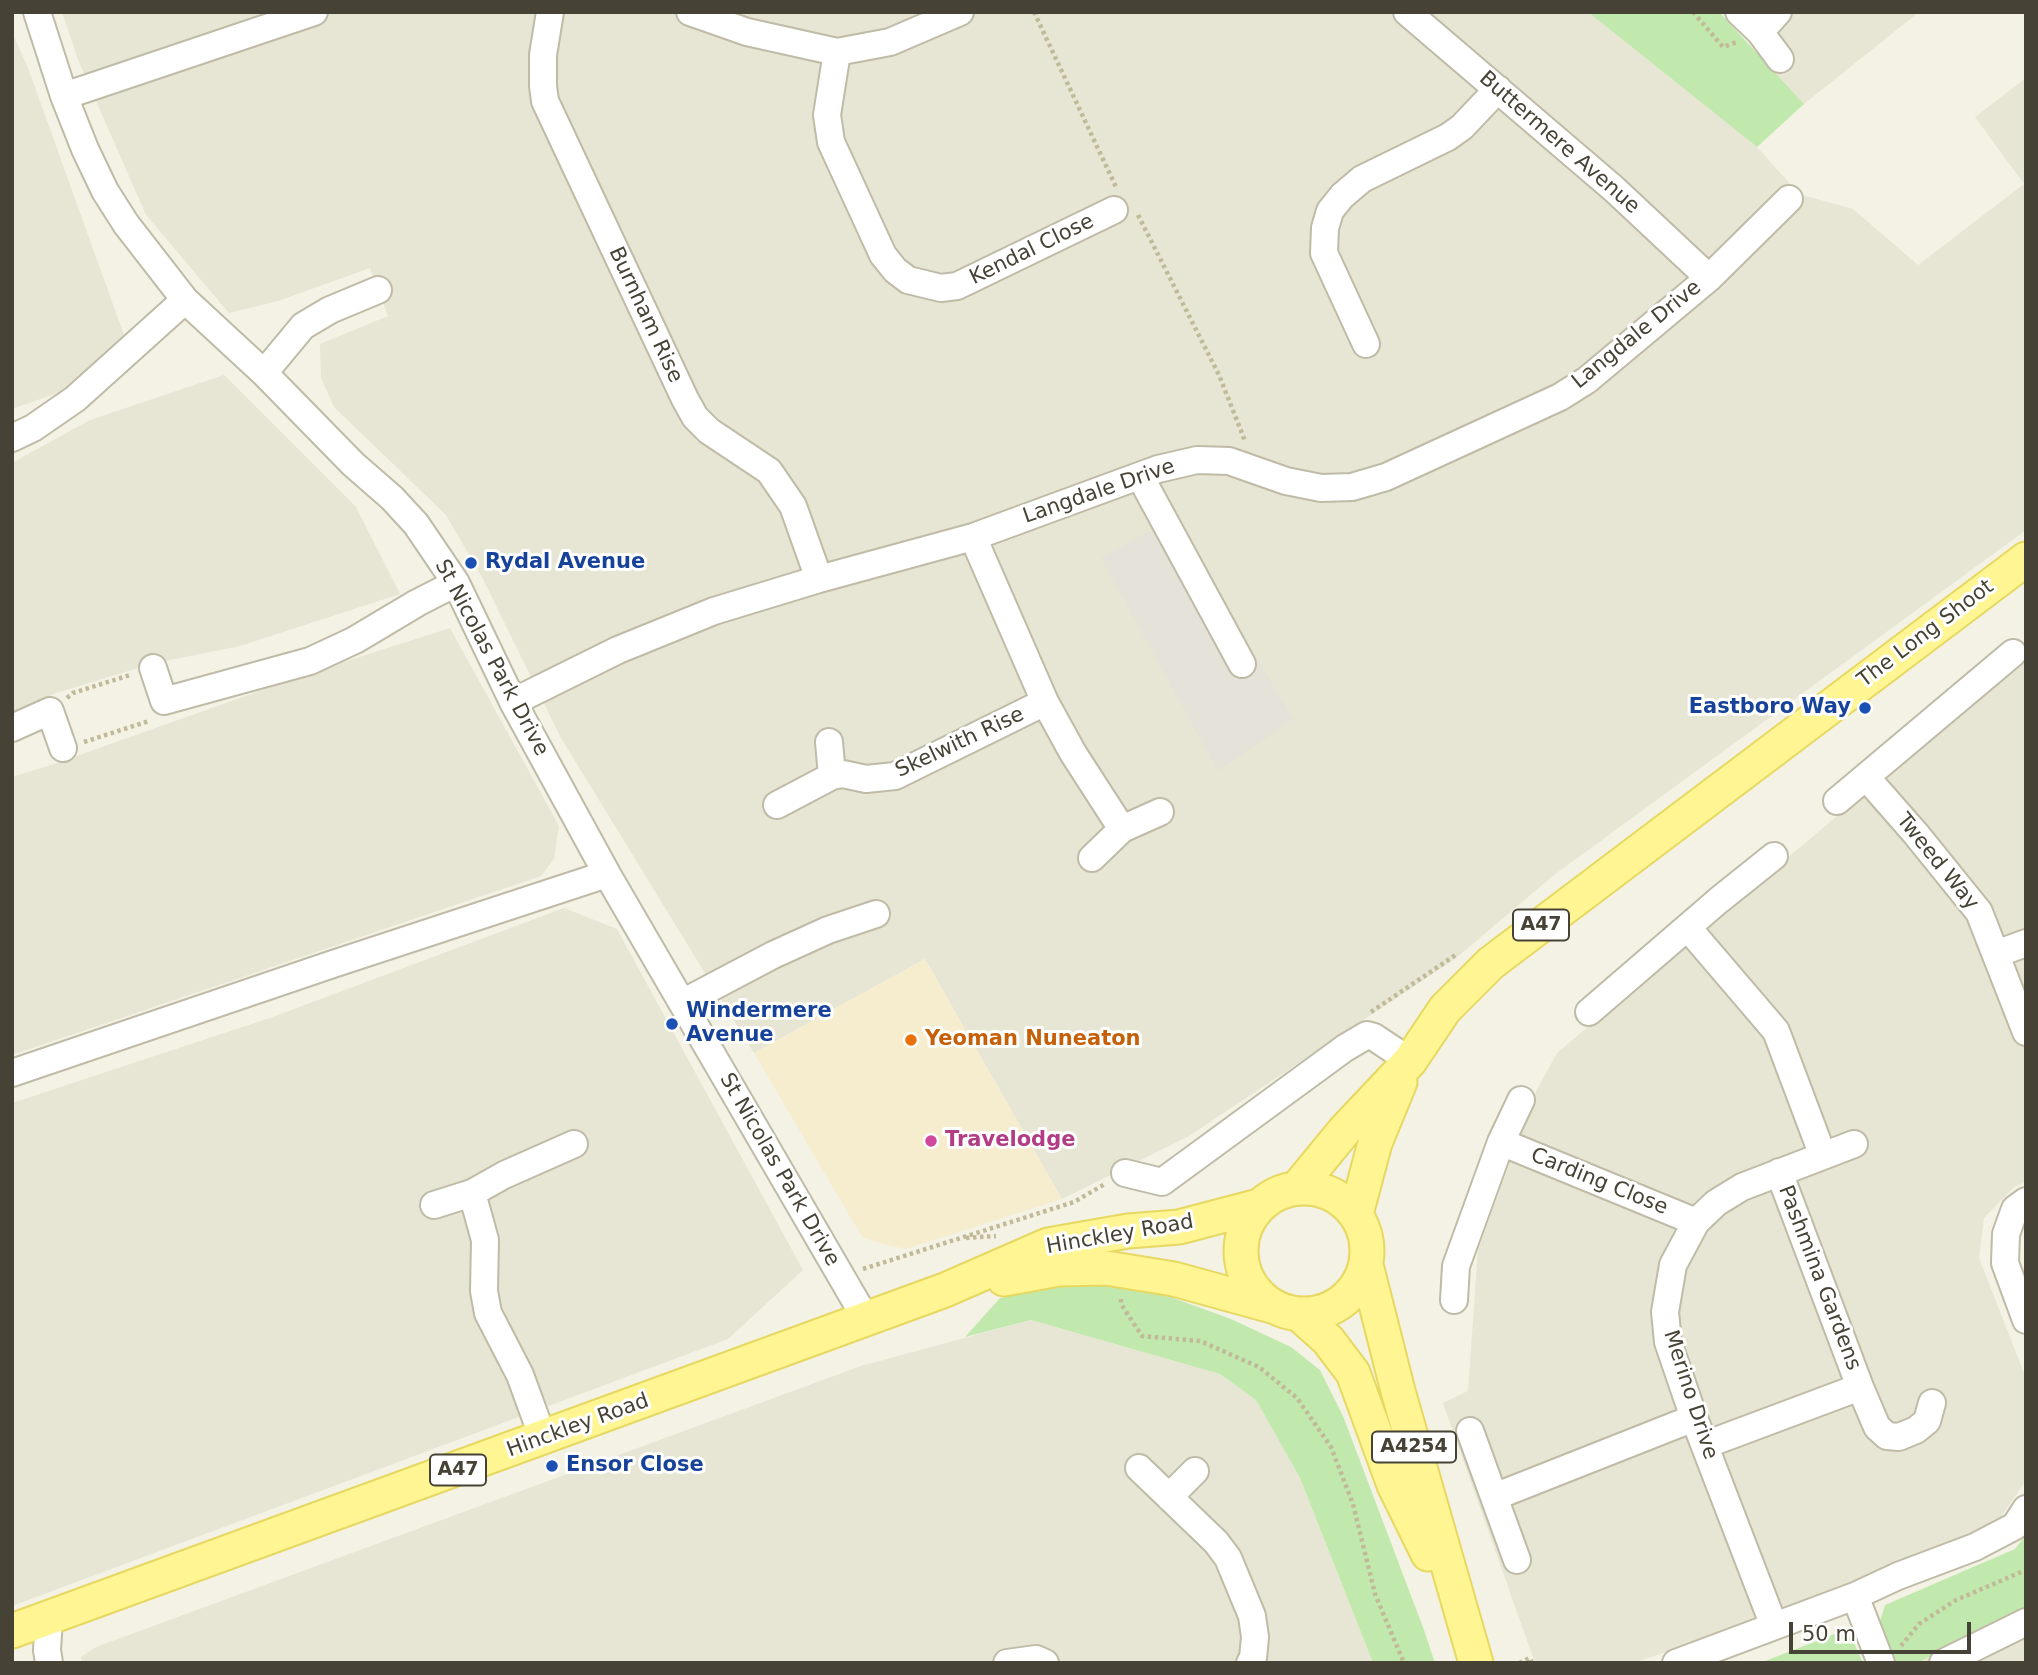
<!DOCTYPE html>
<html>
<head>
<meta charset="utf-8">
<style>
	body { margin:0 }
	#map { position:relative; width:2038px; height:1675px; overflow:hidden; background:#f3f2e5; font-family:"DejaVu Sans",sans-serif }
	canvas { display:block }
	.frame { position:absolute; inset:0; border:14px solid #464235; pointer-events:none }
	.scale { position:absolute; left:1789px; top:1622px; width:182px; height:32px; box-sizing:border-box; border:4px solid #464235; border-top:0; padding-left:9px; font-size:21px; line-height:24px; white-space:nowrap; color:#464235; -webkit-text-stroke:5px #fff; paint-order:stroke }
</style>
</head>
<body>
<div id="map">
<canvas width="2038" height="1675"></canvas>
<div class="frame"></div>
<div class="scale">50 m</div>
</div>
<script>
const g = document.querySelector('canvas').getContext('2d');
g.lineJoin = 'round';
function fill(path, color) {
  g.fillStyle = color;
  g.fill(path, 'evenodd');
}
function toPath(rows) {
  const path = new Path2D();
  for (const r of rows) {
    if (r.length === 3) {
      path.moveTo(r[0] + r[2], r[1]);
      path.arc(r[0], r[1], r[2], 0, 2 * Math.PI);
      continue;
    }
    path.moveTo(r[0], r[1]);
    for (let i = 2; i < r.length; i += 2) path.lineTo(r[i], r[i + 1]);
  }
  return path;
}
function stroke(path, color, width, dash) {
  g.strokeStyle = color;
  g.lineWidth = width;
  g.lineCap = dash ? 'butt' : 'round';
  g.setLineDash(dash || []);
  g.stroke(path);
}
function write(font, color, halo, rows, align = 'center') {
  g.font = font + ' "DejaVu Sans",sans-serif';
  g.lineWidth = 6;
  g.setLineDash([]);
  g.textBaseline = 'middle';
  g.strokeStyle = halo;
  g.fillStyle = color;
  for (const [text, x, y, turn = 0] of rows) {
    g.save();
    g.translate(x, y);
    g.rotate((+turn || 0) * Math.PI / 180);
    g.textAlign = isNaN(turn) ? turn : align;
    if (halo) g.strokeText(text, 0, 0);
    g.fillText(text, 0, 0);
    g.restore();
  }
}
const residential = toPath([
	[62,12,1588,12,1757,147,1799,194,1853,209,1918,265,2024,184,1975,117,2026,78,2026,530,1554,875,1455,959,1189,1136,1062,1199,925,959,754,1053,561,738,482,577,446,515,334,407,321,378,320,344,388,316,370,268,278,301,229,313,146,215,79,62],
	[1794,12,1919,12,1804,104,1773,71,1790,57,1776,34],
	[12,32,28,68,124,335,72,388,12,409],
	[224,375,356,507,400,594,240,646,155,663,56,693,12,714,12,463,90,420],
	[450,628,559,826,554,859,541,876,12,1055,12,777,60,762,316,671],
	[2026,656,2026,1182,2014,1187,1984,1218,1979,1258,2026,1378,2026,1480,1996,1524,1768,1616,1634,1663,1535,1663,1443,1403,1468,1391,1478,1250,1536,1091,1557,1053],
	[564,908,617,929,803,1270,728,1339,12,1606,12,1103,270,1018],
	[1031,1320,1220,1374,1256,1400,1300,1478,1373,1663,82,1663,81,1657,96,1647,861,1366],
	[2026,1609,2026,1663,1917,1663]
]);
const commercial = toPath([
	[925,959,1062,1199,906,1249,882,1244,862,1237,754,1053]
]);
const industrial = toPath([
	[1172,519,1293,719,1218,771,1101,558]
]);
const green = toPath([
	[1588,12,1719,12,1804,104,1757,147],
	[1086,1282,1135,1284,1231,1319,1291,1347,1320,1370,1343,1416,1424,1630,1435,1663,1373,1663,1300,1478,1256,1400,1220,1374,1031,1320,965,1337,1000,1298],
	[2026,1535,2026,1609,1917,1663,1895,1663,1880,1621,1885,1605,2015,1549],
	[1837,1633,1851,1636,1863,1663,1760,1663]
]);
const path = toPath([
	[1034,12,1116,187],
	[1693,12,1723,47,1737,42],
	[1138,215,1219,375,1245,441],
	[67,698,73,693,130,675],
	[84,742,149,721],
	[1371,1012,1457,954],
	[966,1238,996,1236],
	[863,1269,1074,1202,1105,1184],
	[1121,1299,1121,1304,1142,1336,1200,1341,1259,1367,1297,1398,1331,1447,1353,1504,1375,1594,1404,1663],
	[1901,1646,1919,1624,1956,1600,2026,1570],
	[1519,1663,1530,1658,1532,1663]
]);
const minor = toPath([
	[37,12,64,96,85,149,105,191,126,224,185,300,264,373,353,464,392,498,416,524,456,583,513,702,607,874,866,1319],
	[550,12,543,55,543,86,545,101,685,399,695,417,709,431,769,471,793,506,819,579],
	[690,12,747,32,837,52,890,42,960,12],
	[1407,12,1614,189,1709,278],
	[1739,12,1760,32,1780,59],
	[1760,32,1778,12],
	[837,52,827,115,831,142,883,255,895,270,908,280,941,288,957,286,1114,210],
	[64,96,314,12],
	[1366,344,1324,253,1325,228,1330,211,1342,196,1362,179,1448,137,1462,127,1498,89],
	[264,373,303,326,330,310,378,290],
	[12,438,33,428,75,399,185,300],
	[1140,476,1242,664],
	[973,537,1045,702,1073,753,1122,829],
	[153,668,164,701,310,661,355,640,417,603,456,583],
	[513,702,618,650,714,611,819,579,973,537,1158,469,1197,460,1229,461,1286,481,1321,488,1352,487,1386,477,1560,397,1587,380,1709,278,1789,199],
	[12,728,50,711,63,748],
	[829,742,832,776],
	[1866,777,1916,834,1979,912,2026,1032],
	[1837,801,2013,653],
	[777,805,832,776,843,774,866,779,895,776,1045,702],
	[1092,858,1122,829,1160,812],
	[1688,928,1776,1031,1823,1156],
	[1996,954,2026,943],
	[682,1003,773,955,828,930,876,914],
	[1589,1012,1719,900,1774,856],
	[12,1073,333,964,607,874],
	[1501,1142,1696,1222],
	[1125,1173,1162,1182,1345,1048,1367,1035,1374,1037,1410,1061],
	[472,1193,485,1240,484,1291,488,1313,520,1375,543,1438],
	[2026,1201,2015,1209,2006,1234,2005,1263,2026,1320],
	[434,1205,472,1193,504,1175,574,1144],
	[1454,1300,1456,1266,1501,1142,1521,1100],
	[1860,1387,1877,1427,1887,1436,1899,1437,1916,1430,1927,1421,1932,1403],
	[1470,1431,1517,1560],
	[1705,1445,1860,1387,1779,1172],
	[1139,1468,1216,1542,1228,1558,1252,1616,1255,1637,1253,1658,1250,1663],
	[1169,1497,1195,1471],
	[1494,1497,1694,1418],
	[1855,1596,1881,1663],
	[1774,1626,1694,1418,1668,1342,1665,1312,1673,1265,1696,1222,1716,1203,1742,1187,1854,1144],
	[49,1663,47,1650,49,1619],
	[1007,1663,1036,1659,1045,1663],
	[1676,1663,1855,1596,1898,1576,1975,1547,2015,1526,2026,1509],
	[1943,1663,2026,1622]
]);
const major = toPath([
	[1298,1187,1344,1131,1410,1061,1445,1009,1491,963,2026,559],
	[1304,1251,63],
	[1356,1214,1375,1143,1400,1082],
	[1366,1265,1398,1391,1476,1663],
	[1004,1279,1059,1269,1106,1268,1174,1279,1272,1306],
	[1299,1314,1328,1340,1353,1373,1394,1485,1428,1554],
	[12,1631,945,1290,1048,1245,1128,1231,1179,1227,1259,1206]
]);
const markers = [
	[471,563,7,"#1a4fb4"],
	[1865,708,7,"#1a4fb4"],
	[672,1024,7,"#1a4fb4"],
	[911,1040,7,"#e8710a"],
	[931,1141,7,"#d1479c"],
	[552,1466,7,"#1a4fb4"]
];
const shields = [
	[1541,925,56],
	[1414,1447,84],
	[458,1470,56]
];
const shieldNames = [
	["A47",1541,925],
	["A4254",1414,1447],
	["A47",458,1470]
];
const streetNames = [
	["Buttermere Avenue",1559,143,41],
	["Kendal Close",1032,250,-26],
	["Burnham Rise",645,315,65],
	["Langdale Drive",1637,335,-39],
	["Langdale Drive",1099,492,-19],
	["The Long Shoot",1926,634,-37],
	["St Nicolas Park Drive",491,658,62],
	["Skelwith Rise",960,743,-25],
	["Tweed Way",1937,862,51],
	["St Nicolas Park Drive",779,1170,60],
	["Carding Close",1599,1182,22],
	["Hinckley Road",1120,1235,-10],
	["Pashmina Gardens",1819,1278,69],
	["Merino Drive",1690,1395,72],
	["Hinckley Road",578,1426,-20]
];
const transitNames = [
	["Rydal Avenue",485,563],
	["Eastboro Way",1851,708,"right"],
	["Windermere",686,1012],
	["Avenue",686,1036],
	["Ensor Close",566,1466]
];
const foodNames = [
	["Yeoman Nuneaton",925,1040]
];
const hotelNames = [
	["Travelodge",945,1141]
];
fill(residential, '#e7e5d3');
fill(commercial, '#f6edcf');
fill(industrial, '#e5e2da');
fill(green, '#c2e9ad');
stroke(minor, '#bfbba7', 30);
stroke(major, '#e6d860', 37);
stroke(path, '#c1ba98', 4.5, [3.5, 3.5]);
stroke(minor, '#fff', 26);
stroke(major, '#fff592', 33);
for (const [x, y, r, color] of markers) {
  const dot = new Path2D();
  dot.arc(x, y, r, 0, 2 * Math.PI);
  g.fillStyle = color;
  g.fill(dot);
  stroke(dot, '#fff', 2.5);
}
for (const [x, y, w] of shields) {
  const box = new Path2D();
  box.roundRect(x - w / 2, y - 15.5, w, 31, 5);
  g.fillStyle = '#fff';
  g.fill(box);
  stroke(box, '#464235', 2);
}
write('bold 19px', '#464235', null, shieldNames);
write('21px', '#464235', '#fff', streetNames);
write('bold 21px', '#164399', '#fff', transitNames, 'left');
write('bold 21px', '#c56008', '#fff', foodNames, 'left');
write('bold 21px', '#b23c85', '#fff', hotelNames, 'left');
</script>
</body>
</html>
